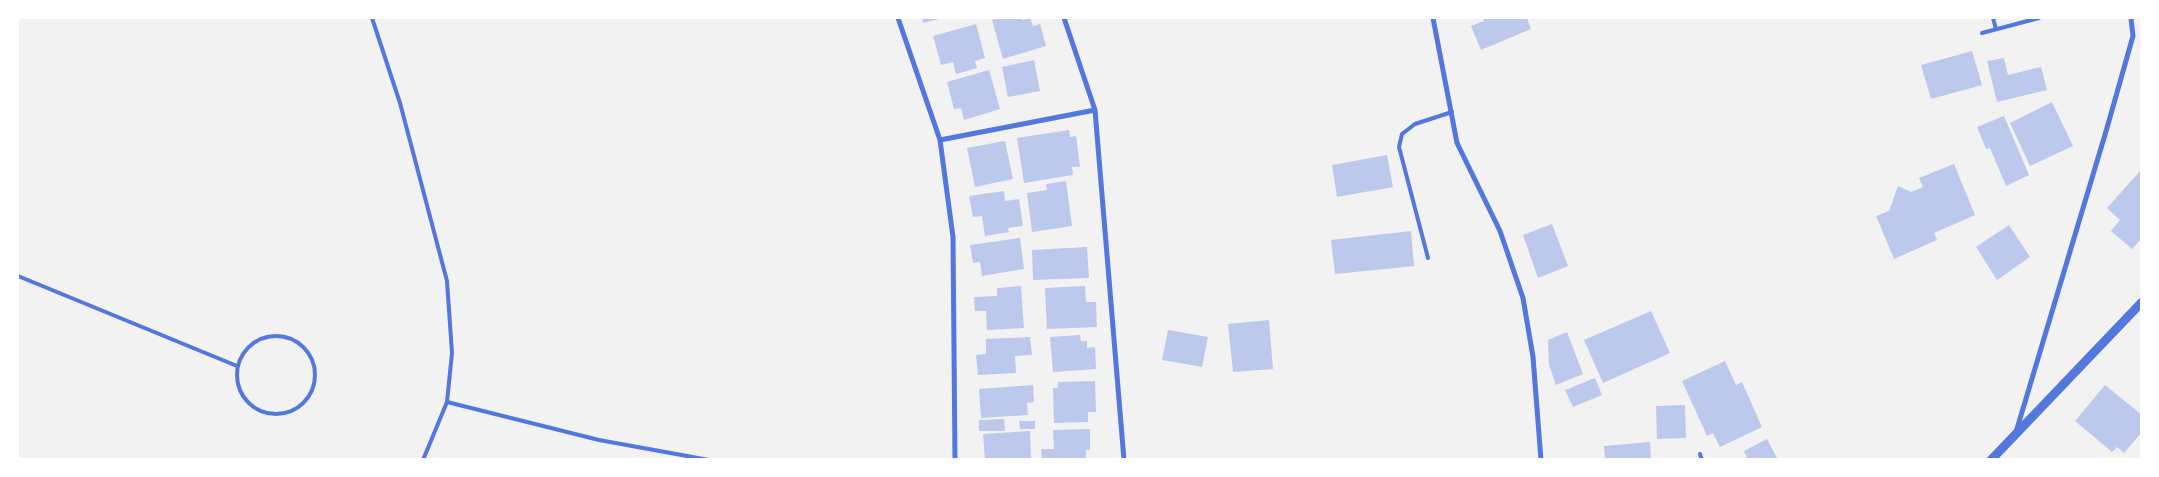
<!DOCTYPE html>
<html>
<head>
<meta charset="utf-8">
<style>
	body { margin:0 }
	#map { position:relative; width:2159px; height:477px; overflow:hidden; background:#f2f2f2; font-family:"PT Sans Narrow",sans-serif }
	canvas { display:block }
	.frame { position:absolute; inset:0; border:19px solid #fff; pointer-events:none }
</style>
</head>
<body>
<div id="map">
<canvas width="2159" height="477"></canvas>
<div class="frame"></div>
</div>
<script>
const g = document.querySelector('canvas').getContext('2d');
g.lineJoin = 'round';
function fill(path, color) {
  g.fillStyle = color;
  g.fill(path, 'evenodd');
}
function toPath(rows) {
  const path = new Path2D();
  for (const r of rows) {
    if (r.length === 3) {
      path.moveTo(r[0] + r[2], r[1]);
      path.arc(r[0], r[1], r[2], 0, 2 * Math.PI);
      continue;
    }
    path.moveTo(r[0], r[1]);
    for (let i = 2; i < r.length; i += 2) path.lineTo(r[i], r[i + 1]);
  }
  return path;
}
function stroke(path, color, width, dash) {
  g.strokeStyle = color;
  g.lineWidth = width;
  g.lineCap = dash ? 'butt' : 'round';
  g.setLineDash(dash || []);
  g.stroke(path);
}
const building = toPath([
	[922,18,943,18,923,23],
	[999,18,1021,18,1022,20,1030,18,1033,26,1040,24,1046,46,1003,59,992,20],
	[1483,18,1527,18,1531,29,1481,50,1471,26,1484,21],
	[976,24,985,58,975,61,977,68,956,74,953,62,941,65,933,36],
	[1972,51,1982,85,1931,99,1921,65],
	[2004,58,2008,75,2041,67,2047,90,1997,102,1987,61],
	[1034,60,1040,91,1008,97,1002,67],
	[989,70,1000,109,964,120,961,108,954,109,947,82],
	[2052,102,2073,146,2030,166,2010,123],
	[2004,116,2029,175,2006,186,1990,148,1986,149,1977,127],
	[1069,130,1070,137,1076,136,1080,167,1072,167,1073,175,1024,183,1017,138],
	[1005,141,1013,179,975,187,967,148],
	[1387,155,1393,187,1337,197,1332,165],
	[1954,164,1975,215,1934,233,1937,240,1894,259,1876,216,1889,211,1898,186,1911,192,1923,187,1919,178],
	[2142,169,2142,238,2132,249,2111,231,2120,220,2107,208],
	[1066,181,1072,226,1032,232,1027,193,1047,190,1046,184],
	[1004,191,1005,201,1019,199,1023,226,1008,228,1009,232,985,236,982,216,973,217,969,196],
	[1552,224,1568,266,1538,278,1523,235],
	[2009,225,2030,257,1997,280,1976,247],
	[1411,231,1414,266,1335,274,1331,240],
	[1020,238,1024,269,982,276,980,262,973,263,970,245],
	[1087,247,1089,278,1033,280,1032,250],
	[1021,286,1024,328,987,330,986,311,975,311,974,297,997,296,997,288],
	[1085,286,1086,302,1096,302,1097,327,1047,329,1045,288],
	[1651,311,1670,353,1603,383,1584,340],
	[1269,320,1273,369,1233,372,1228,324],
	[1168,330,1208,337,1202,367,1162,360],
	[1567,332,1583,374,1556,385,1549,365,1548,340],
	[1080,335,1081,341,1087,341,1087,348,1095,347,1096,369,1053,372,1050,337],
	[1030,337,1032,355,1015,356,1016,373,978,375,976,355,986,354,986,339],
	[1725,361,1736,385,1742,382,1762,427,1720,447,1713,433,1707,436,1682,381],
	[1595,378,1602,395,1573,407,1565,390],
	[1095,381,1096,412,1088,412,1088,422,1054,423,1053,388,1058,388,1058,382],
	[1033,385,1034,402,1027,403,1028,415,981,418,979,389],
	[2105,385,2142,415,2142,432,2124,453,2117,447,2112,452,2075,421],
	[1685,405,1686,438,1657,439,1656,406],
	[1004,419,1005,431,979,431,979,420],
	[1019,421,1035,421,1035,429,1020,429],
	[1090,429,1090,450,1086,450,1086,460,1042,460,1041,449,1054,449,1053,430],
	[1030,431,1031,460,985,460,983,434],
	[1767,439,1778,460,1748,460,1744,451],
	[1650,442,1651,460,1605,460,1604,446]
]);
const service = toPath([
	[372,18,400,103,447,281,452,353,447,402,423,460],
	[1993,18,1996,29],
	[1982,33,2039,18],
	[1428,258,1399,147,1402,134,1415,124,1452,112],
	[18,276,237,366],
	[276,375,39],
	[447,402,599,440,709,460],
	[1700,454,1702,460]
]);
const minor = toPath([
	[898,18,940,140,953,237,955,460],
	[1064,18,1095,110,1124,460],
	[1433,18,1457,143,1500,231,1523,298,1533,357,1541,460],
	[940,140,1095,110],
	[2016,432,2107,128,2133,36,2131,18]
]);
const tertiary = toPath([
	[1991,460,2142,302]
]);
fill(building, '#bdc9ec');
stroke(service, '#5277de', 4);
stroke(minor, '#5277de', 5);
stroke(tertiary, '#5277de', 9);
</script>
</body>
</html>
